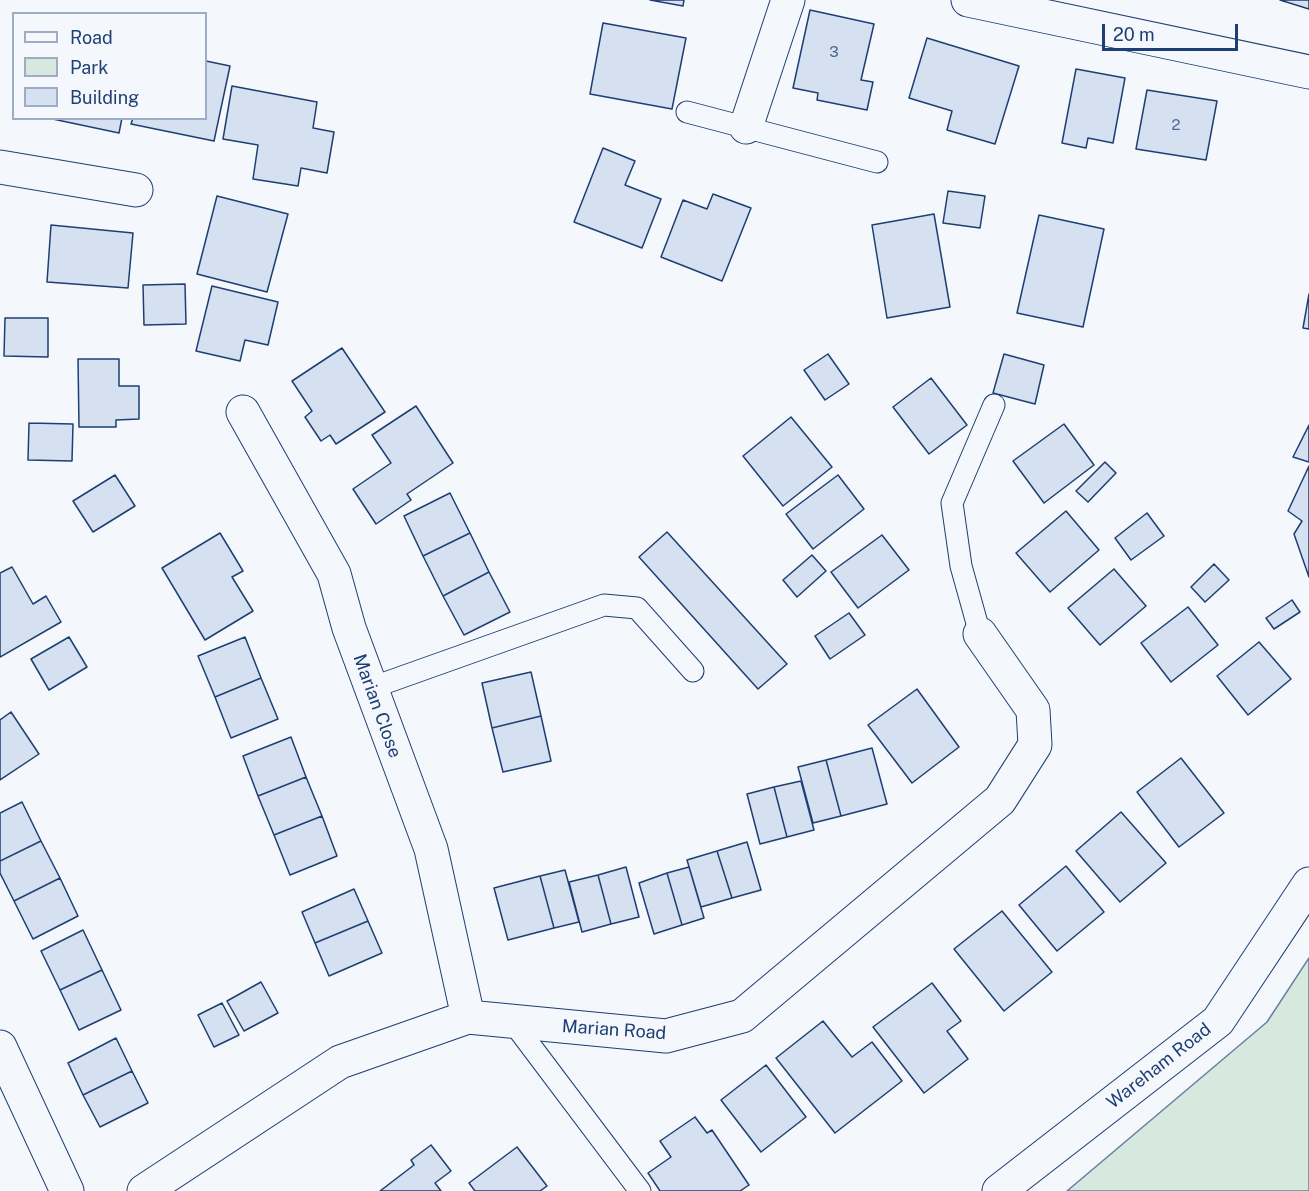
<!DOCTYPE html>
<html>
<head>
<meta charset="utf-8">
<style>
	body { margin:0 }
	#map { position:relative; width:1309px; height:1191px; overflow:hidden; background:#f4f7fb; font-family:"Public Sans",sans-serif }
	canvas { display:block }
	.legend { position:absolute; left:12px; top:12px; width:195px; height:108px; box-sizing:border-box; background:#f4f7fb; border:2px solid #9eadc5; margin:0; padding:8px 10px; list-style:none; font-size:18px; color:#1d3f73 }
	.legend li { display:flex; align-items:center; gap:12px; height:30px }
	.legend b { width:30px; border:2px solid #9eadc5 }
	.scale { position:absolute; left:1102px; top:24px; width:136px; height:27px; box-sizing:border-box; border:3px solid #1d3f73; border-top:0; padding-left:8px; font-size:18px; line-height:21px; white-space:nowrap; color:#1d3f73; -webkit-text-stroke:4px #f4f7fb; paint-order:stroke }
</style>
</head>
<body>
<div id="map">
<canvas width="1309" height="1191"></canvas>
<ul class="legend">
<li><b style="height:8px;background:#f4f7fb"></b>Road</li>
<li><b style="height:16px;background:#d7e8df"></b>Park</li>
<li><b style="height:16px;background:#d5e0f0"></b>Building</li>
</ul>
<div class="scale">20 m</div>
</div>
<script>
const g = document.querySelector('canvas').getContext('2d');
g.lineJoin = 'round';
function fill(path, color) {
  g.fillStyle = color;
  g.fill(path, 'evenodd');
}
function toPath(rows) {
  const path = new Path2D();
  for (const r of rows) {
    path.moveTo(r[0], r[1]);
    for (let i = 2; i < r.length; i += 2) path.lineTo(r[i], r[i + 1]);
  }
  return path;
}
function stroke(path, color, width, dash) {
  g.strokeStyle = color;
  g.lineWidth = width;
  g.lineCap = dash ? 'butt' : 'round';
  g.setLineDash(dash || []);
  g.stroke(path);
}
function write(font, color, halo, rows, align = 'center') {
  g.font = font + ' "Public Sans",sans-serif';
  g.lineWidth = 4.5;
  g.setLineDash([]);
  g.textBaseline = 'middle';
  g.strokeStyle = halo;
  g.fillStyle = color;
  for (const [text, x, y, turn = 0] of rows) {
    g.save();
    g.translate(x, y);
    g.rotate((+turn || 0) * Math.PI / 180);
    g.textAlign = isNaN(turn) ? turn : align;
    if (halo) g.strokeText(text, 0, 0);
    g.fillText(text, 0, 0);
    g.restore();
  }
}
const green = toPath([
	[1309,958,1309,1191,1067,1191,1267,1022,1309,958]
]);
const building = toPath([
	[650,0,684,0,683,6,650,0],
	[1280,0,1309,0,1309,9,1280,0],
	[810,10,874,24,861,80,873,82,867,110,817,100,818,93,793,88,810,10],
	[603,23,686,38,672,109,590,94,603,23],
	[927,38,1019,66,995,144,947,130,952,111,909,98,927,38],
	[206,61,230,66,214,141,131,124,133,118,206,118,206,61],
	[1076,69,1125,78,1113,143,1088,138,1086,148,1062,143,1076,69],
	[232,86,317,102,313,128,334,132,327,173,301,168,298,186,253,179,258,145,223,139,232,86],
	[1147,90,1217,101,1206,160,1136,149,1147,90],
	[48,118,122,118,119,133,48,118],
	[603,148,635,161,625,185,661,199,642,248,574,222,603,148],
	[948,191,985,196,980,228,943,223,948,191],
	[713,194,751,208,722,281,661,257,683,200,707,209,713,194],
	[217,196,288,214,267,292,197,274,217,196],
	[934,214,950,307,887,318,872,225,934,214],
	[1039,215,1104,229,1083,327,1017,313,1039,215],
	[51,225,133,233,128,288,47,282,51,225],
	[185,284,186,324,144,325,143,285,185,284],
	[212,286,278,302,268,345,245,340,240,361,196,351,212,286],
	[1309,294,1309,329,1303,328,1309,294],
	[5,318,48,318,48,357,4,356,5,318],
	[342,348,385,412,336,444,330,435,321,441,305,417,312,411,292,381,342,348],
	[828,354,849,384,825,400,804,370,828,354],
	[1004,354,1044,365,1035,404,993,393,1004,354],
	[78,359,119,359,119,386,139,386,139,419,116,420,116,427,79,427,78,359],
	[931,378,967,425,929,454,893,407,931,378],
	[416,406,453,463,407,494,411,500,376,524,353,489,391,463,372,435,416,406],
	[791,417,832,467,783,506,743,456,791,417],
	[29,423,73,424,72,461,28,460,29,423],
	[1064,424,1094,465,1044,503,1013,461,1064,424],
	[1309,425,1309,462,1293,457,1309,425],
	[1105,462,1116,473,1088,502,1076,491,1105,462],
	[1309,466,1309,577,1294,534,1302,521,1288,511,1309,466],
	[115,475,135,506,93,532,73,501,115,475],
	[838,475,864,509,813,549,786,514,838,475],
	[450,493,470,533,423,556,404,516,450,493],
	[1066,511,1099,550,1050,592,1016,553,1066,511],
	[1147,513,1164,536,1131,560,1115,538,1147,513],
	[667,532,787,664,758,689,639,557,667,532],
	[220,533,243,571,232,577,253,611,205,640,162,568,220,533],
	[470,533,489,572,443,596,423,556,470,533],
	[882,535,909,570,858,608,831,572,882,535],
	[812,555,826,571,797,597,783,580,812,555],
	[1214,564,1229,580,1205,602,1191,587,1214,564],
	[12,567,33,604,46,596,61,622,0,657,0,573,12,567],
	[1114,569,1146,606,1100,645,1068,608,1114,569],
	[489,572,510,612,464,635,443,596,489,572],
	[1292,600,1300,612,1274,629,1266,618,1292,600],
	[1188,607,1218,645,1171,682,1141,643,1188,607],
	[849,613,865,635,830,659,815,636,849,613],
	[69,637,87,667,49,690,31,659,69,637],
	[245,637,261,678,215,697,198,656,245,637],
	[1259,642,1291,679,1248,715,1217,676,1259,642],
	[531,672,541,716,492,728,482,683,531,672],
	[261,678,278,719,231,738,215,697,261,678],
	[917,689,959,747,912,783,868,725,917,689],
	[11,712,39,754,0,780,0,720,11,712],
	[541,716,551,761,503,772,492,728,541,716],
	[291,737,306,777,258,796,243,756,291,737],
	[872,748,887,804,841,816,826,760,872,748],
	[1181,758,1224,813,1179,847,1137,792,1181,758],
	[826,760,841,816,813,823,798,767,826,760],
	[306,777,322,816,274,835,258,796,306,777],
	[801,781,814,830,787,837,774,787,801,781],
	[774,787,787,837,760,844,747,794,774,787],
	[22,802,41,841,0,861,0,813,22,802],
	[1121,812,1166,863,1120,902,1076,851,1121,812],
	[322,816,337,856,290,875,274,835,322,816],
	[41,841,60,878,14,901,0,873,0,861,41,841],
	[747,842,761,890,732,898,717,851,747,842],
	[717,851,732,898,701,907,687,860,717,851],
	[1066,866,1104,912,1057,951,1019,905,1066,866],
	[626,867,639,917,611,924,598,875,626,867],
	[689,867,704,918,682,925,667,873,689,867],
	[565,870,579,922,554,928,540,876,565,870],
	[667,873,682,925,654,934,639,883,667,873],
	[598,875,611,924,582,932,569,882,598,875],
	[540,876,554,928,508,940,494,888,540,876],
	[60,878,78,916,33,939,14,901,60,878],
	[354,889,368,921,315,943,302,912,354,889],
	[1002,911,1052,972,1004,1011,954,949,1002,911],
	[368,921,382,953,329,976,315,943,368,921],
	[83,930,102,970,60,990,41,951,83,930],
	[102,970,121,1010,79,1030,60,990,102,970],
	[261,982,278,1013,244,1031,227,1001,261,982],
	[932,983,961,1021,947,1031,968,1059,924,1093,873,1027,932,983],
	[222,1003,239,1035,214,1047,198,1015,222,1003],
	[823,1021,852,1057,872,1042,902,1081,835,1133,776,1058,823,1021],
	[116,1038,132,1071,83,1095,68,1063,116,1038],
	[766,1065,806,1117,761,1152,721,1100,766,1065],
	[132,1071,148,1103,100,1127,83,1095,132,1071],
	[695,1117,707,1133,712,1130,749,1185,740,1191,660,1191,648,1173,671,1157,660,1141,695,1117],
	[431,1145,451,1171,435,1183,441,1191,380,1191,414,1165,411,1160,431,1145],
	[517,1147,547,1186,540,1191,475,1191,469,1183,517,1147]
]);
const service = toPath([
	[687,112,877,162],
	[980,634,961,566,952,503,994,405],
	[371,688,604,605,637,608,693,671],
	[512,1021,640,1191]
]);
const minor = toPath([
	[968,0,1309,72],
	[746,127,788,0],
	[0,167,136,190],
	[243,412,334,574,349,628,431,849,468,1017],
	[0,1047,67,1191],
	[144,1191,340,1062,468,1017,666,1036,742,1016,1000,800,1035,745,1033,710,980,634]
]);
const tertiary = toPath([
	[999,1191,1218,1021,1309,884]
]);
const numberNames = [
	["3",834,52],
	["2",1176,125]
];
const streetNames = [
	["Marian Close",377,706,70],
	["Marian Road",614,1030,4],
	["Wareham Road",1159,1066,-38]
];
fill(green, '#d7e8df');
stroke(green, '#687fa3', 1.5);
fill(building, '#d5e0f0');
stroke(building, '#1d3f73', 1.5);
stroke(service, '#1d3f73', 23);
stroke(minor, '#1d3f73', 35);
stroke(tertiary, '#1d3f73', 35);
stroke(service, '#f4f7fb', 21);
stroke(minor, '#f4f7fb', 33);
stroke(tertiary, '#f4f7fb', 33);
write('15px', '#4b6792', null, numberNames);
write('18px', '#1d3f73', '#f4f7fb', streetNames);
</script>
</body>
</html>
